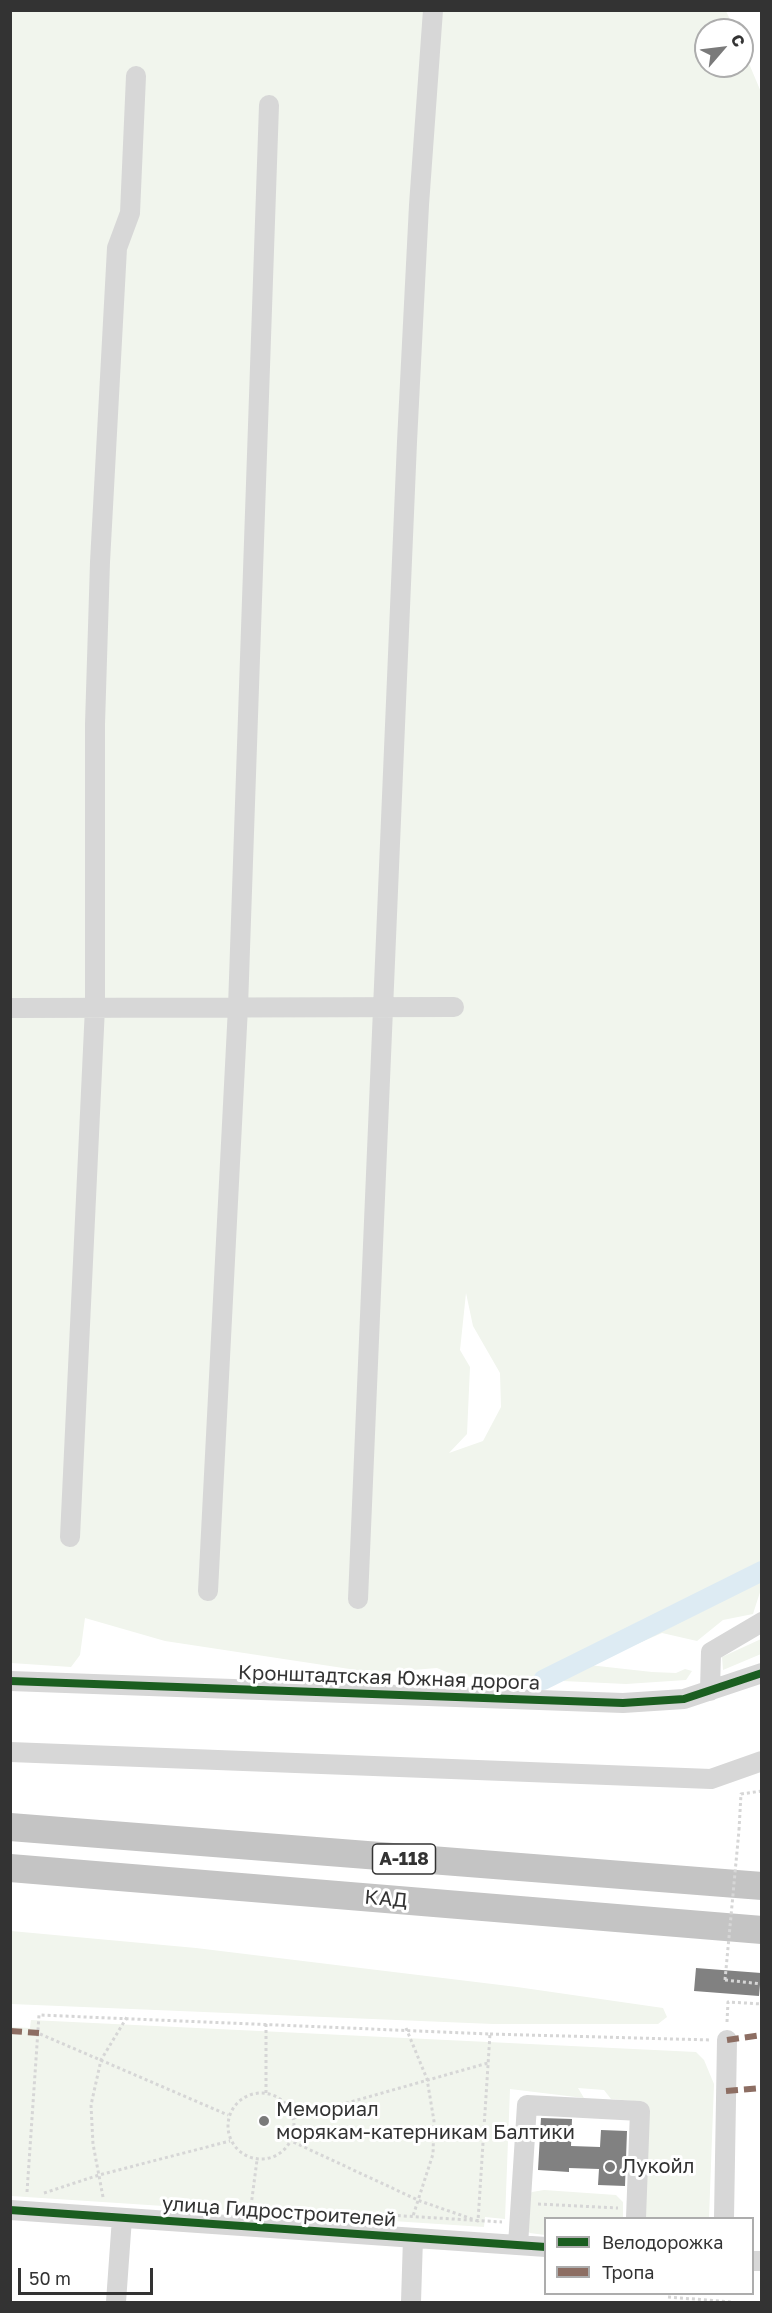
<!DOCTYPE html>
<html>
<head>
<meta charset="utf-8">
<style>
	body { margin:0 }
	#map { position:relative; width:772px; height:2313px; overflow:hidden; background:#fff; font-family:"Golos Text",sans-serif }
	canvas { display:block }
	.frame { position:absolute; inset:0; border:12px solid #333; pointer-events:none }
	.legend { position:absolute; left:544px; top:2217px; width:210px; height:78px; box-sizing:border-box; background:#fff; border:2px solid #adadad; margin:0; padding:8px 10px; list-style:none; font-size:18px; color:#333 }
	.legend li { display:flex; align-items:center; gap:12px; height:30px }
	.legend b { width:30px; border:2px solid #adadad }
	.north { position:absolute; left:694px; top:18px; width:60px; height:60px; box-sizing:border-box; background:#fff; border:2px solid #adadad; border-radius:50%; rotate:62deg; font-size:16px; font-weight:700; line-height:24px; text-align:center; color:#333 }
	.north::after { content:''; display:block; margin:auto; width:21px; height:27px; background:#7a7a7a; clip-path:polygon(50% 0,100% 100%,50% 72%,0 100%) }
	.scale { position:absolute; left:18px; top:2268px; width:135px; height:27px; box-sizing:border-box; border:3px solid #333; border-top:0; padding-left:8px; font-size:18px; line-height:21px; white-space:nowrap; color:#333; -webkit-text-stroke:4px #fff; paint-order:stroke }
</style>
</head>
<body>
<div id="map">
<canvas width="772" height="2313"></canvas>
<div class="frame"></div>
<ul class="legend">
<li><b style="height:8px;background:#1b5e20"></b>Велодорожка</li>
<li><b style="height:8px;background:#8d6e63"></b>Тропа</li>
</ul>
<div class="north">С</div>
<div class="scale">50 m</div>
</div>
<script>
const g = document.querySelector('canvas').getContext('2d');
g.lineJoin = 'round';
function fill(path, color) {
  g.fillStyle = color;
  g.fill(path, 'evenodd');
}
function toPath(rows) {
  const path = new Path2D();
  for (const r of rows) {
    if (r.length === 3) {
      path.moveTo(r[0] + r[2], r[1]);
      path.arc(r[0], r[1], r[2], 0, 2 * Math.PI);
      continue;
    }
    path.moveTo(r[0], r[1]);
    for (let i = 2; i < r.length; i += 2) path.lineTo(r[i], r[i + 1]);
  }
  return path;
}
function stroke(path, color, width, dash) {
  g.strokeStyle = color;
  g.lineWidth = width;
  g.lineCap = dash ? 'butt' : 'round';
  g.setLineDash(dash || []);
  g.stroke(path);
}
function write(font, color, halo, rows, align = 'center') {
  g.font = font + ' "Golos Text",sans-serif';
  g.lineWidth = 6;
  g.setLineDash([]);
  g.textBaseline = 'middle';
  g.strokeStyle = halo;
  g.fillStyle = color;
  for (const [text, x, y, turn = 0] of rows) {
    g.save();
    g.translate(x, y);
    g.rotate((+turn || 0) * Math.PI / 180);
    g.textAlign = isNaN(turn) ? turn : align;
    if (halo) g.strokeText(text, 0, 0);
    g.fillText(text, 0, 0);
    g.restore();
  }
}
const green = toPath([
	[10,11,726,11,735,30,706,30,706,66,742,66,742,47,761,92,761,1589,753,1614,723,1620,697,1641,662,1633,589,1665,652,1672,676,1673,685,1669,692,1671,686,1680,626,1684,456,1676,437,1668,376,1673,165,1641,85,1618,80,1655,71,1667,11,1663],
	[466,1293,473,1326,500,1373,501,1407,483,1441,449,1453,467,1434,470,1367,460,1350],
	[761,1639,761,1654,723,1670,722,1657],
	[11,1931,196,1948,517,1987,663,2008,667,2017,658,2024,493,2024,11,2004],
	[31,2020,696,2052,704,2060,714,2084,709,2218,641,2218,645,2102,611,2099,604,2090,578,2088,584,2098,510,2089,505,2219,485,2217,484,2227,11,2196,10,2027,30,2028],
	[544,2190,616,2195,623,2202,623,2218,546,2218,545,2235,530,2233,524,2229,525,2198,532,2192]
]);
const canal = toPath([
	[543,1680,762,1571]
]);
const building = toPath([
	[696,1968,761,1973,759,1996,694,1991],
	[541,2118,572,2119,571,2146,600,2147,601,2130,627,2131,625,2186,598,2185,599,2169,569,2168,569,2172,538,2170]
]);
const path = toPath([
	[739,1830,741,1794,762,1791],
	[725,1980,762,1984],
	[727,2022,728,2002,762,2004],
	[266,2024,266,2093],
	[406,2028,427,2079,434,2121,433,2154,413,2216],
	[40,2034,228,2115],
	[490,2034,711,2040],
	[261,2126,33],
	[294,2118,488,2063],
	[27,2192,39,2015,490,2034,478,2221,420,2201,291,2141],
	[44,2193,99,2175,230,2141],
	[103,2197,93,2144,91,2105,101,2060,127,2017],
	[538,2204,618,2208],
	[251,2206,257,2160],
	[290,2209,502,2222],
	[668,2297,732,2302]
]);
const minor = toPath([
	[10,1008,454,1007],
	[70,1537,95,1007,95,724,100,562,117,248,130,213,136,76],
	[208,1591,238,1007,269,105],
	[358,1599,407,442,419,205,433,10],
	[10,1681,623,1703,684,1699,762,1673],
	[710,1691,711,1652,762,1622],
	[10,1752,711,1779,762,1761],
	[10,2210,546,2247],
	[724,2218,727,2040],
	[518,2245,527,2105,640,2111,636,2218],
	[752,2261,762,2261],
	[116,2302,122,2218],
	[411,2302,413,2238]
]);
const highway = toPath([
	[10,1827,762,1886],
	[10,1868,762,1930]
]);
const pathBridge = toPath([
	[725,1980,739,1830]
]);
const quiet = toPath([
	[10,2031,39,2033],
	[727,2040,762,2035],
	[726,2091,762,2088]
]);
const cycleway = toPath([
	[10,1681,623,1703,684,1699,762,1673],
	[10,2210,546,2247]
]);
const markers = [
	[264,2121,6,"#7a7a7a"],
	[610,2167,6,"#7a7a7a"]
];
const shields = [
	[404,1859,63]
];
const shieldNames = [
	["А-118",404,1859]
];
const streetNames = [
	["Кронштадтская Южная дорога",389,1678,2],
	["КАД",386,1899,5],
	["улица Гидростроителей",279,2212,4]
];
const poiNames = [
	["Мемориал",276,2110],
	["морякам-катерникам Балтики",276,2133],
	["Лукойл",622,2167]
];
fill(green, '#f1f5ed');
stroke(canal, '#ddebf3', 20);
fill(building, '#818181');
stroke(path, '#d6d6d6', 3, [3, 3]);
stroke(minor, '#d7d7d7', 20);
stroke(highway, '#c4c4c4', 28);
stroke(pathBridge, '#d6d6d6', 3, [3, 3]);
stroke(quiet, '#8d6e63', 6, [12, 6]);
stroke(cycleway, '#1b5e20', 8);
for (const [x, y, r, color] of markers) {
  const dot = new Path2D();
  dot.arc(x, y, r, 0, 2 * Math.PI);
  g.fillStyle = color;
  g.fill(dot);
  stroke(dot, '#fff', 2);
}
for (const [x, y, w] of shields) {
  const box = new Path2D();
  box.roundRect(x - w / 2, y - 15, w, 30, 4.5);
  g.fillStyle = '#fff';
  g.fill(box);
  stroke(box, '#333', 1.5);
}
write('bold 18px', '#333', null, shieldNames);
write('20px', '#333', '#fff', streetNames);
write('20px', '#333', '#fff', poiNames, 'left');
</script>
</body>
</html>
